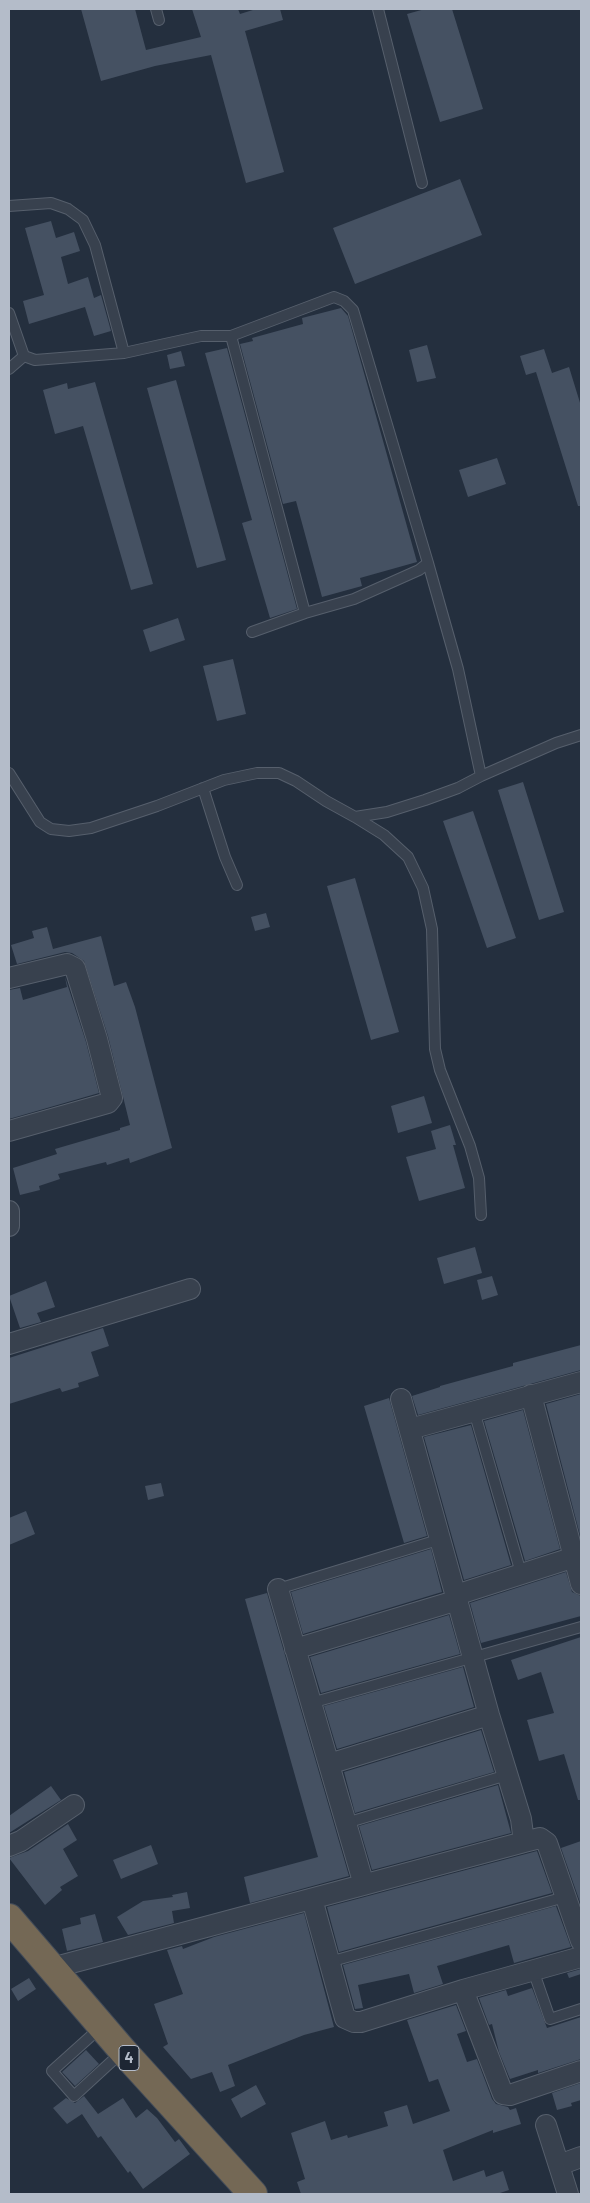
<!DOCTYPE html>
<html>
<head>
<meta charset="utf-8">
<style>
	body { margin:0 }
	#map { position:relative; width:590px; height:2203px; overflow:hidden; background:#242f3e; font-family:Barlow,sans-serif }
	canvas { display:block }
	.frame { position:absolute; inset:0; border:10px solid #b4bcc9; pointer-events:none }
</style>
</head>
<body>
<div id="map">
<canvas width="590" height="2203"></canvas>
<div class="frame"></div>
</div>
<script>
const g = document.querySelector('canvas').getContext('2d');
g.lineJoin = 'round';
function fill(path, color) {
  g.fillStyle = color;
  g.fill(path, 'evenodd');
}
function toPath(rows) {
  const path = new Path2D();
  for (const r of rows) {
    path.moveTo(r[0], r[1]);
    for (let i = 2; i < r.length; i += 2) path.lineTo(r[i], r[i + 1]);
  }
  return path;
}
function stroke(path, color, width, dash) {
  g.strokeStyle = color;
  g.lineWidth = width;
  g.lineCap = dash ? 'butt' : 'round';
  g.setLineDash(dash || []);
  g.stroke(path);
}
function write(font, color, halo, rows, align = 'center') {
  g.font = font + ' Barlow,sans-serif';
  g.lineWidth = 5;
  g.setLineDash([]);
  g.textBaseline = 'middle';
  g.strokeStyle = halo;
  g.fillStyle = color;
  for (const [text, x, y, turn = 0] of rows) {
    g.save();
    g.translate(x, y);
    g.rotate((+turn || 0) * Math.PI / 180);
    g.textAlign = isNaN(turn) ? turn : align;
    if (halo) g.strokeText(text, 0, 0);
    g.fillText(text, 0, 0);
    g.restore();
  }
}
const building = toPath([
	[81,9,135,9,146,50,201,37,192,9,238,9,240,14,256,9,280,9,283,20,245,31,284,172,246,183,211,55,155,66,101,81],
	[425,9,452,9,483,109,440,122,407,14],
	[460,179,482,235,355,284,333,228],
	[51,221,56,238,74,232,80,251,61,257,68,284,88,277,94,298,101,295,111,331,94,336,85,307,29,324,23,301,44,295,25,228],
	[341,308,348,316,417,562,360,578,362,586,322,597,296,501,283,504,240,344,253,341,252,338,303,324,302,318],
	[427,345,436,378,417,382,409,350],
	[227,348,297,609,270,618,242,523,252,520,205,353],
	[544,349,552,373,569,367,581,406,581,506,578,506,536,372,526,375,520,356],
	[181,351,185,366,170,369,167,355],
	[176,380,226,560,197,568,147,388],
	[95,382,153,584,131,590,83,426,55,434,43,390,67,383,68,389],
	[497,458,506,484,468,497,459,470],
	[178,618,185,640,150,652,143,630],
	[233,659,246,714,217,721,203,666],
	[523,782,564,912,539,920,498,790],
	[473,811,516,938,487,948,443,821],
	[355,878,399,1032,371,1040,327,886],
	[266,913,270,927,255,931,251,917],
	[47,927,53,949,101,936,114,986,126,982,135,1007,172,1148,130,1163,129,1158,107,1165,106,1162,58,1174,60,1179,39,1186,40,1190,20,1195,13,1168,57,1154,55,1149,120,1130,120,1128,130,1125,108,1036,84,961,72,953,65,952,17,964,11,945,34,938,32,931],
	[65,977,86,1042,99,1093,9,1119,9,990,20,988,23,1000,67,987],
	[424,1096,432,1123,398,1133,391,1106],
	[450,1125,456,1145,453,1145,465,1188,419,1201,406,1157,436,1149,431,1131],
	[475,1247,482,1273,444,1284,437,1258],
	[492,1276,498,1295,482,1300,477,1280],
	[46,1281,55,1307,37,1313,41,1322,20,1328,9,1296],
	[103,1328,109,1346,91,1352,99,1376,78,1383,79,1387,62,1392,60,1388,9,1404,9,1358],
	[581,1345,581,1370,418,1415,412,1396,440,1387,440,1386,513,1366,513,1363],
	[581,1394,581,1539,546,1404],
	[389,1398,427,1536,404,1543,364,1406],
	[523,1410,560,1549,525,1561,484,1421],
	[471,1425,511,1565,464,1580,424,1437],
	[161,1483,164,1496,148,1500,145,1486],
	[26,1511,35,1534,9,1545,9,1518],
	[431,1549,442,1592,303,1634,291,1592],
	[566,1572,572,1592,581,1596,581,1616,481,1643,470,1603],
	[267,1593,349,1876,250,1903,244,1877,318,1857,245,1599],
	[449,1615,460,1654,321,1693,310,1657],
	[581,1637,581,1800,578,1800,564,1754,539,1761,527,1720,554,1713,541,1672,518,1680,511,1660],
	[463,1667,474,1707,337,1749,324,1706],
	[481,1730,494,1772,355,1813,344,1772],
	[498,1785,511,1833,372,1870,359,1826],
	[51,1786,61,1800,9,1833,9,1816],
	[68,1824,77,1840,63,1849,78,1876,60,1887,62,1890,45,1905,9,1858,28,1851],
	[581,1841,581,1905,561,1848],
	[151,1845,158,1864,121,1879,113,1860],
	[537,1851,552,1893,339,1952,327,1907],
	[187,1892,190,1908,172,1911,174,1923,128,1935,117,1917,143,1901,173,1897,172,1895],
	[556,1906,571,1947,514,1963,509,1945,437,1966,443,1984,414,1993,409,1974,358,1985,363,2008,355,2009,343,1965],
	[304,1913,334,2027,304,2035,228,2065,235,2086,220,2092,212,2072,191,2079,163,2047,168,2044,154,2004,183,1994,167,1950,182,1946,183,1949,214,1937],
	[95,1914,103,1942,67,1951,62,1929,81,1924,80,1918],
	[581,1969,581,1974,569,1978,567,1973],
	[29,1978,36,1989,18,2001,11,1989],
	[532,1988,547,2028,581,2017,581,2059,538,2073,538,2070,510,2079,499,2052,492,2024,489,2025,479,1998,506,1990,508,1996],
	[456,2005,466,2031,457,2034,467,2062,477,2059,492,2099,496,2104,508,2107,510,2110,516,2108,521,2124,493,2133,493,2130,443,2150,453,2181,484,2170,486,2177,503,2171,509,2190,497,2194,301,2194,297,2182,305,2179,291,2133,325,2121,331,2140,347,2135,348,2138,388,2126,384,2112,407,2105,413,2124,450,2111,438,2079,429,2082,407,2020],
	[86,2050,99,2064,75,2086,62,2072],
	[581,2083,581,2100,571,2103,572,2106,557,2110,552,2093],
	[256,2085,266,2104,241,2118,231,2099],
	[84,2096,98,2114,123,2098,136,2118,147,2109,157,2118,175,2142,179,2139,190,2154,143,2189,130,2171,128,2173,101,2136,98,2138,82,2114,67,2124,53,2108,66,2098,75,2103]
]);
const lane = toPath([
	[156,9,159,20],
	[378,9,422,183],
	[9,206,51,203,68,209,83,220,95,245,124,353],
	[9,313,24,356,35,360,124,353,201,336,231,336,334,297,344,301,353,310,428,563,419,570,354,599,305,613,252,632],
	[231,336,305,613],
	[9,369,24,356],
	[428,563,458,669,481,776,556,743,581,735],
	[9,773,40,822,51,829,69,831,91,828,157,806,224,780,257,773,279,773,296,781,326,801,355,817,387,812,425,800,458,788,481,776],
	[203,788,225,857,237,885],
	[355,817,384,835,408,857,423,888,432,929,435,1049,440,1070,470,1146,479,1178,481,1215],
	[474,1411,521,1573],
	[278,1589,441,1539],
	[311,1703,581,1627],
	[346,1823,507,1775],
	[329,1962,565,1897],
	[533,1970,550,2019,581,2009],
	[101,2027,52,2071,74,2096,123,2051]
]);
const street = toPath([
	[9,978,67,964,75,968,97,1039,112,1098,108,1103,9,1131],
	[9,1211,9,1226],
	[9,1344,190,1289],
	[531,1395,581,1584],
	[410,1429,581,1382],
	[278,1589,364,1885],
	[456,1595,581,1555],
	[295,1649,458,1600],
	[329,1764,489,1715],
	[524,1842,540,1838,547,1843,581,1941],
	[9,1846,21,1841,74,1805],
	[312,1899,345,2018,354,2022,361,2022,463,1990,581,1957],
	[52,1968,524,1842,521,1819,489,1715,401,1399],
	[463,1990,503,2094,510,2095,581,2071],
	[546,2125,568,2194],
	[559,2165,581,2157]
]);
const highway = toPath([
	[9,1918,123,2051,253,2194]
]);
const shields = [
	[129,2058,20]
];
const shieldNames = [
	["4",129,2058]
];
fill(building, '#455162');
stroke(lane, '#565f6c', 12);
stroke(street, '#565f6c', 22);
stroke(highway, '#434c59', 30);
stroke(lane, '#38414e', 10);
stroke(street, '#38414e', 20);
stroke(highway, '#746855', 28);
for (const [x, y, w] of shields) {
  const box = new Path2D();
  box.roundRect(x - w / 2, y - 12.5, w, 25, 4);
  g.fillStyle = '#1d2633';
  g.fill(box);
  stroke(box, '#b4bcc9', 1);
}
write('bold 15px', '#b4bcc9', null, shieldNames);
</script>
</body>
</html>
